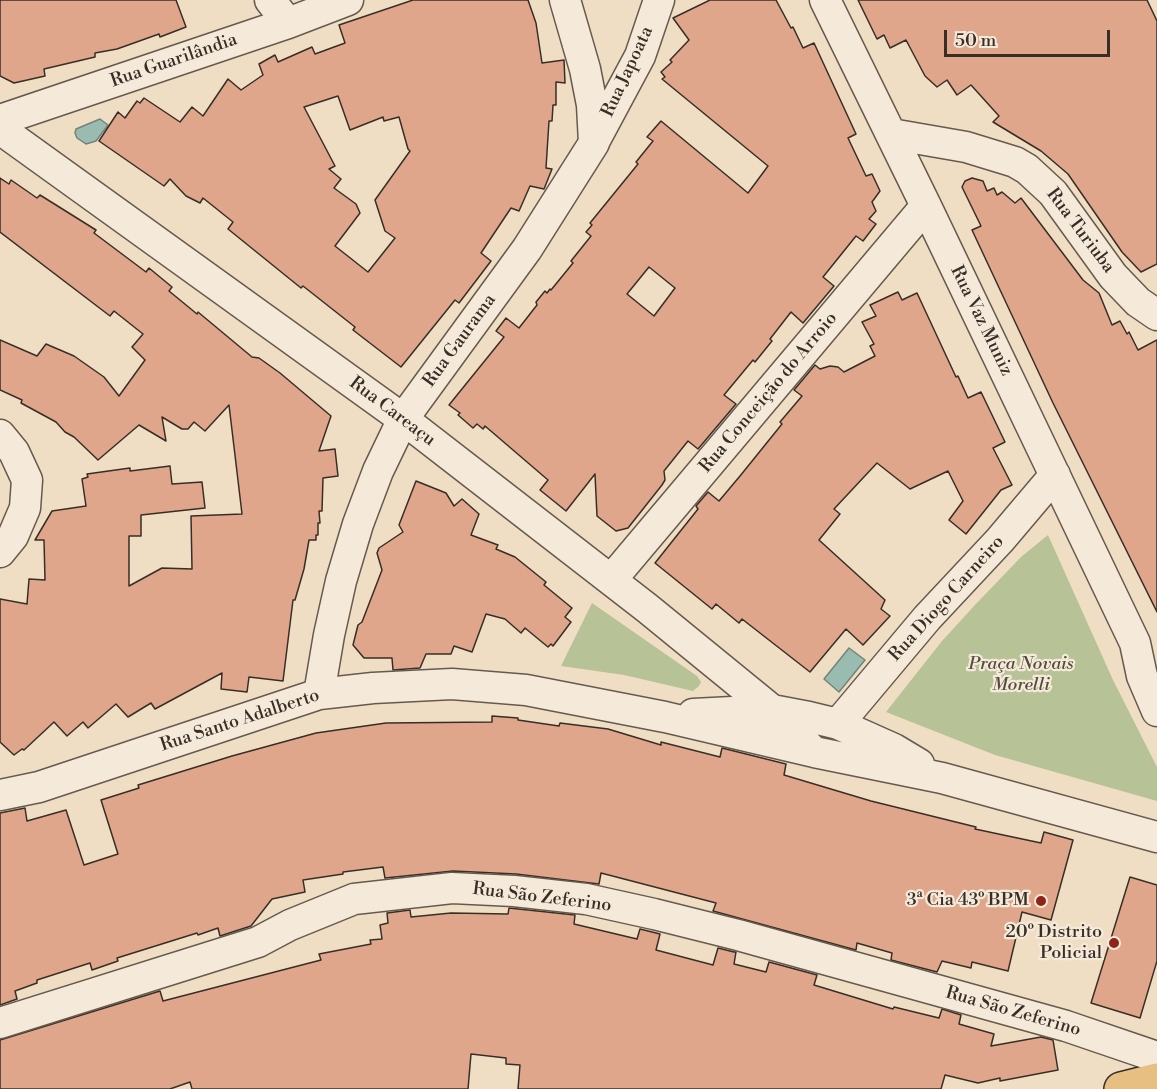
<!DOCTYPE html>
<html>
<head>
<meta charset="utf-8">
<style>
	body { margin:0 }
	#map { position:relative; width:1157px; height:1089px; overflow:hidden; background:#efdec4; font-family:"Libre Bodoni",serif }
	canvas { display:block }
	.scale { position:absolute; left:944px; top:30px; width:166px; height:27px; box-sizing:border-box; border:3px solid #392e26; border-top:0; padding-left:8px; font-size:18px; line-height:21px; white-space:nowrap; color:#392e26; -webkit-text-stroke:4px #f5ead9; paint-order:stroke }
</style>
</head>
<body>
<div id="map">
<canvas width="1157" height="1089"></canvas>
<div class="scale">50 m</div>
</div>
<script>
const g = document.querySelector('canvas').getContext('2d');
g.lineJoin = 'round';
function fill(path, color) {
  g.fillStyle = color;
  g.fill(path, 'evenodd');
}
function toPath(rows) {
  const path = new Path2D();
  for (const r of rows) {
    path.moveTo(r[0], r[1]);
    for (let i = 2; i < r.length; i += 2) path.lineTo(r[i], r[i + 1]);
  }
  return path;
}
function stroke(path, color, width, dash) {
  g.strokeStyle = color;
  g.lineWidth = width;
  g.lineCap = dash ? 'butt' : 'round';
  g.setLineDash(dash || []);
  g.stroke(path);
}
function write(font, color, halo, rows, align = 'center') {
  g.font = font + ' "Libre Bodoni",serif';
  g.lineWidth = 4.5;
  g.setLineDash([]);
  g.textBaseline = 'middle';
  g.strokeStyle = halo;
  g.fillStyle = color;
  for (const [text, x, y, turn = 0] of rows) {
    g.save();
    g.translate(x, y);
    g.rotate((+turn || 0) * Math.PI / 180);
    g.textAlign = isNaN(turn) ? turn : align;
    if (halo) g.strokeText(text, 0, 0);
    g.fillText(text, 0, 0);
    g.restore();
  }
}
const green = toPath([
	[1048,535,1113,680,1157,767,1157,801,995,755,886,712,942,641,974,606,1021,557],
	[592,603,697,676,701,682,699,686,693,691,624,675,561,666]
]);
const water = toPath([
	[100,119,108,125,96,141,86,144,77,138,75,133,76,129,100,119],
	[849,648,865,660,839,692,824,679,849,648]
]);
const building = toPath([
	[0,0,176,0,186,27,160,37,159,34,117,49,95,53,95,57,44,69,45,76,14,83,0,76,0,0],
	[413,0,528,0,536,23,542,63,564,60,565,83,556,82,556,105,553,105,552,121,549,121,546,168,552,169,544,189,530,186,519,211,511,208,481,253,491,261,459,303,455,300,401,367,353,330,355,327,303,286,301,288,228,229,233,222,203,198,200,203,186,196,170,179,164,186,99,141,118,112,125,118,137,101,140,103,144,98,180,122,192,107,203,116,228,79,241,90,263,75,259,64,275,55,278,62,312,47,315,54,345,43,339,25,413,0],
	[338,96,350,130,383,117,384,121,399,117,408,149,410,151,375,200,385,231,395,238,368,272,335,246,360,213,356,204,334,188,341,179,329,169,335,166,304,107,338,96],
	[710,0,776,0,791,28,793,27,803,48,814,43,856,134,848,138,866,176,872,174,880,191,872,202,876,211,869,219,876,224,863,241,856,236,823,277,834,286,803,323,791,312,770,339,772,341,755,362,753,360,724,395,736,404,698,449,688,441,664,471,665,480,662,485,628,528,616,531,597,516,595,474,566,511,540,490,548,480,485,426,483,429,477,424,473,428,458,415,460,413,449,405,504,337,496,331,506,318,519,328,537,305,536,302,545,291,547,293,550,289,551,290,573,263,571,261,591,236,586,232,592,225,590,223,638,164,636,162,653,141,647,137,661,121,748,193,768,166,662,79,665,77,661,72,672,62,670,60,689,40,673,18,710,0],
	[649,267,675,288,654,316,627,294,649,267],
	[858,0,1147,0,1157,21,1157,264,1141,272,1122,252,1068,174,1041,151,993,122,999,116,971,85,957,95,947,80,937,87,925,76,906,40,890,48,884,35,877,39,858,0],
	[0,178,9,184,11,180,37,198,40,195,96,230,94,233,146,272,149,268,172,287,169,291,197,314,198,312,252,357,259,358,280,373,331,416,319,451,335,449,338,476,323,478,322,511,319,511,320,523,318,523,318,535,316,535,316,540,309,540,304,569,295,600,293,600,283,681,249,677,247,692,221,689,222,673,155,709,151,703,128,717,116,704,88,728,83,722,67,736,54,722,24,750,22,749,14,755,0,742,0,599,27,604,29,579,45,580,44,540,35,540,52,511,86,506,82,479,88,477,87,474,130,468,130,471,170,466,172,484,202,482,205,508,141,515,141,536,129,536,129,586,162,568,192,569,191,516,242,514,229,405,205,431,194,422,188,429,182,429,162,417,166,441,139,425,98,460,74,437,65,432,56,422,21,403,22,400,0,390,0,340,37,356,46,344,74,356,104,377,119,396,145,360,132,347,143,334,114,311,110,316,0,232,0,178],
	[972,178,983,181,987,191,994,188,997,195,1002,192,1015,203,1021,198,1083,280,1099,293,1112,325,1120,321,1127,334,1129,332,1138,350,1157,340,1157,612,1053,403,972,230,981,226,962,187,965,181,972,178],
	[898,292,902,300,917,293,956,377,958,376,968,398,981,392,1005,442,993,448,1012,485,1001,490,966,534,949,520,963,501,948,471,910,489,877,463,834,509,840,514,819,540,885,600,881,609,890,616,863,645,846,629,810,672,742,619,739,623,716,604,712,609,655,563,698,509,696,506,708,492,719,501,740,476,782,424,780,422,802,396,794,390,815,365,820,369,830,366,838,367,844,372,875,356,870,346,874,344,862,322,876,316,870,305,898,292],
	[416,481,446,493,454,506,462,499,479,514,471,535,498,545,496,549,515,557,546,582,544,585,572,608,565,617,571,622,553,646,551,644,548,647,525,628,521,633,505,619,486,614,472,652,454,646,451,654,426,654,420,668,393,670,392,658,364,658,353,645,358,625,362,622,382,570,377,553,379,548,403,532,399,525,416,481],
	[492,716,518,718,518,720,559,726,560,723,608,729,661,745,661,742,720,757,722,748,786,764,784,775,871,801,976,827,975,829,1041,843,1044,832,1073,840,1051,920,1022,912,1008,971,972,962,971,968,942,961,937,972,891,960,892,953,857,943,856,950,713,911,716,903,601,873,599,884,516,874,453,871,385,878,383,867,343,872,343,874,303,880,305,892,272,899,251,926,220,936,218,928,198,935,197,933,117,958,118,961,92,970,90,963,37,980,37,983,15,991,17,999,0,1005,0,813,25,808,27,821,66,810,84,865,118,854,101,800,139,788,138,785,232,756,316,733,386,723,492,722,492,716],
	[1130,877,1157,885,1157,961,1140,1018,1091,1003,1130,877],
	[509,908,575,915,574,924,637,939,640,929,660,934,656,950,713,965,718,948,734,952,736,952,734,964,766,972,769,962,817,975,814,985,893,1009,894,1007,939,1018,942,1009,961,1015,959,1024,994,1034,991,1046,1041,1037,1053,1040,1058,1070,1000,1081,1000,1078,978,1083,945,1075,941,1089,518,1089,520,1065,506,1064,506,1058,471,1054,468,1089,192,1089,190,1082,170,1089,0,1089,0,1040,160,991,163,1001,321,960,319,954,371,944,370,940,382,939,380,925,388,923,387,913,410,910,411,917,451,913,508,914,509,908]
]);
const minor = toPath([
	[270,0,288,23],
	[825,0,926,206,1135,643,1142,676,1157,711],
	[0,120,288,23,348,0],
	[0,129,403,419,647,608,772,710,814,752],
	[891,134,966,147,1015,162,1027,169,1053,193,1113,276,1138,302,1157,315],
	[595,140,640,56,659,0],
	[0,435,14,452,27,480,25,508,13,536,0,552],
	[611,580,926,206],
	[319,694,329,635,341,581,358,524,378,471,403,419,527,249,594,143,592,105,585,69,565,0],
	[693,714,772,710,809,717,838,724,894,749,919,764],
	[838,724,927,618,1000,540,1055,475],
	[0,795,39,787,319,694,373,688,452,684,526,690,665,717,814,752,942,778,1157,837],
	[0,1023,258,942,290,925,354,899,452,888,514,891,586,899,654,914,738,935,1066,1026,1157,1057]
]);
const major = toPath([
	[1121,1089,1157,1080]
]);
const markers = [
	[1041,901,6,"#8f2418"],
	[1114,943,6,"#8f2418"]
];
const streetNames = [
	["Rua Guarilândia",174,61,-19],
	["Rua Japoata",628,72,-65],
	["Rua Turiuba",1080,231,53],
	["Rua Vaz Muniz",981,321,64],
	["Rua Gaurama",460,341,-54],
	["Rua Conceição do Arroio",769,393,-50],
	["Rua Careaçu",392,412,37],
	["Rua Diogo Carneiro",947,599,-48],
	["Rua Santo Adalberto",240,721,-18],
	["Rua São Zeferino",542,898,7],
	["Rua São Zeferino",1013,1012,16]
];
const parkNames = [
	["Praça Novais",1021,665],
	["Morelli",1021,686]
];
const poiNames = [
	["3ª Cia 43º BPM",1029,901],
	["20º Distrito",1102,933],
	["Policial",1102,954]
];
fill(green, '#b7c296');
fill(water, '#9abcb0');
stroke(water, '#738379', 1.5);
fill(building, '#dfa68c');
stroke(building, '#392e26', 1.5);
stroke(minor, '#665a4e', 33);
stroke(major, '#392e26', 36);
stroke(minor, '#f5ead9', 30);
stroke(major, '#e8bf82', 33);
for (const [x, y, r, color] of markers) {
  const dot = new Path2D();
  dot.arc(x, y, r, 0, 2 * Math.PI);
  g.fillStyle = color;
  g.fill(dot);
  stroke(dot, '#f5ead9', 2);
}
write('18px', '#392e26', '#f5ead9', streetNames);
write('italic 18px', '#524c3c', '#f5ead9', parkNames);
write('18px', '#392e26', '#f5ead9', poiNames, 'right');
</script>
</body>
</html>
